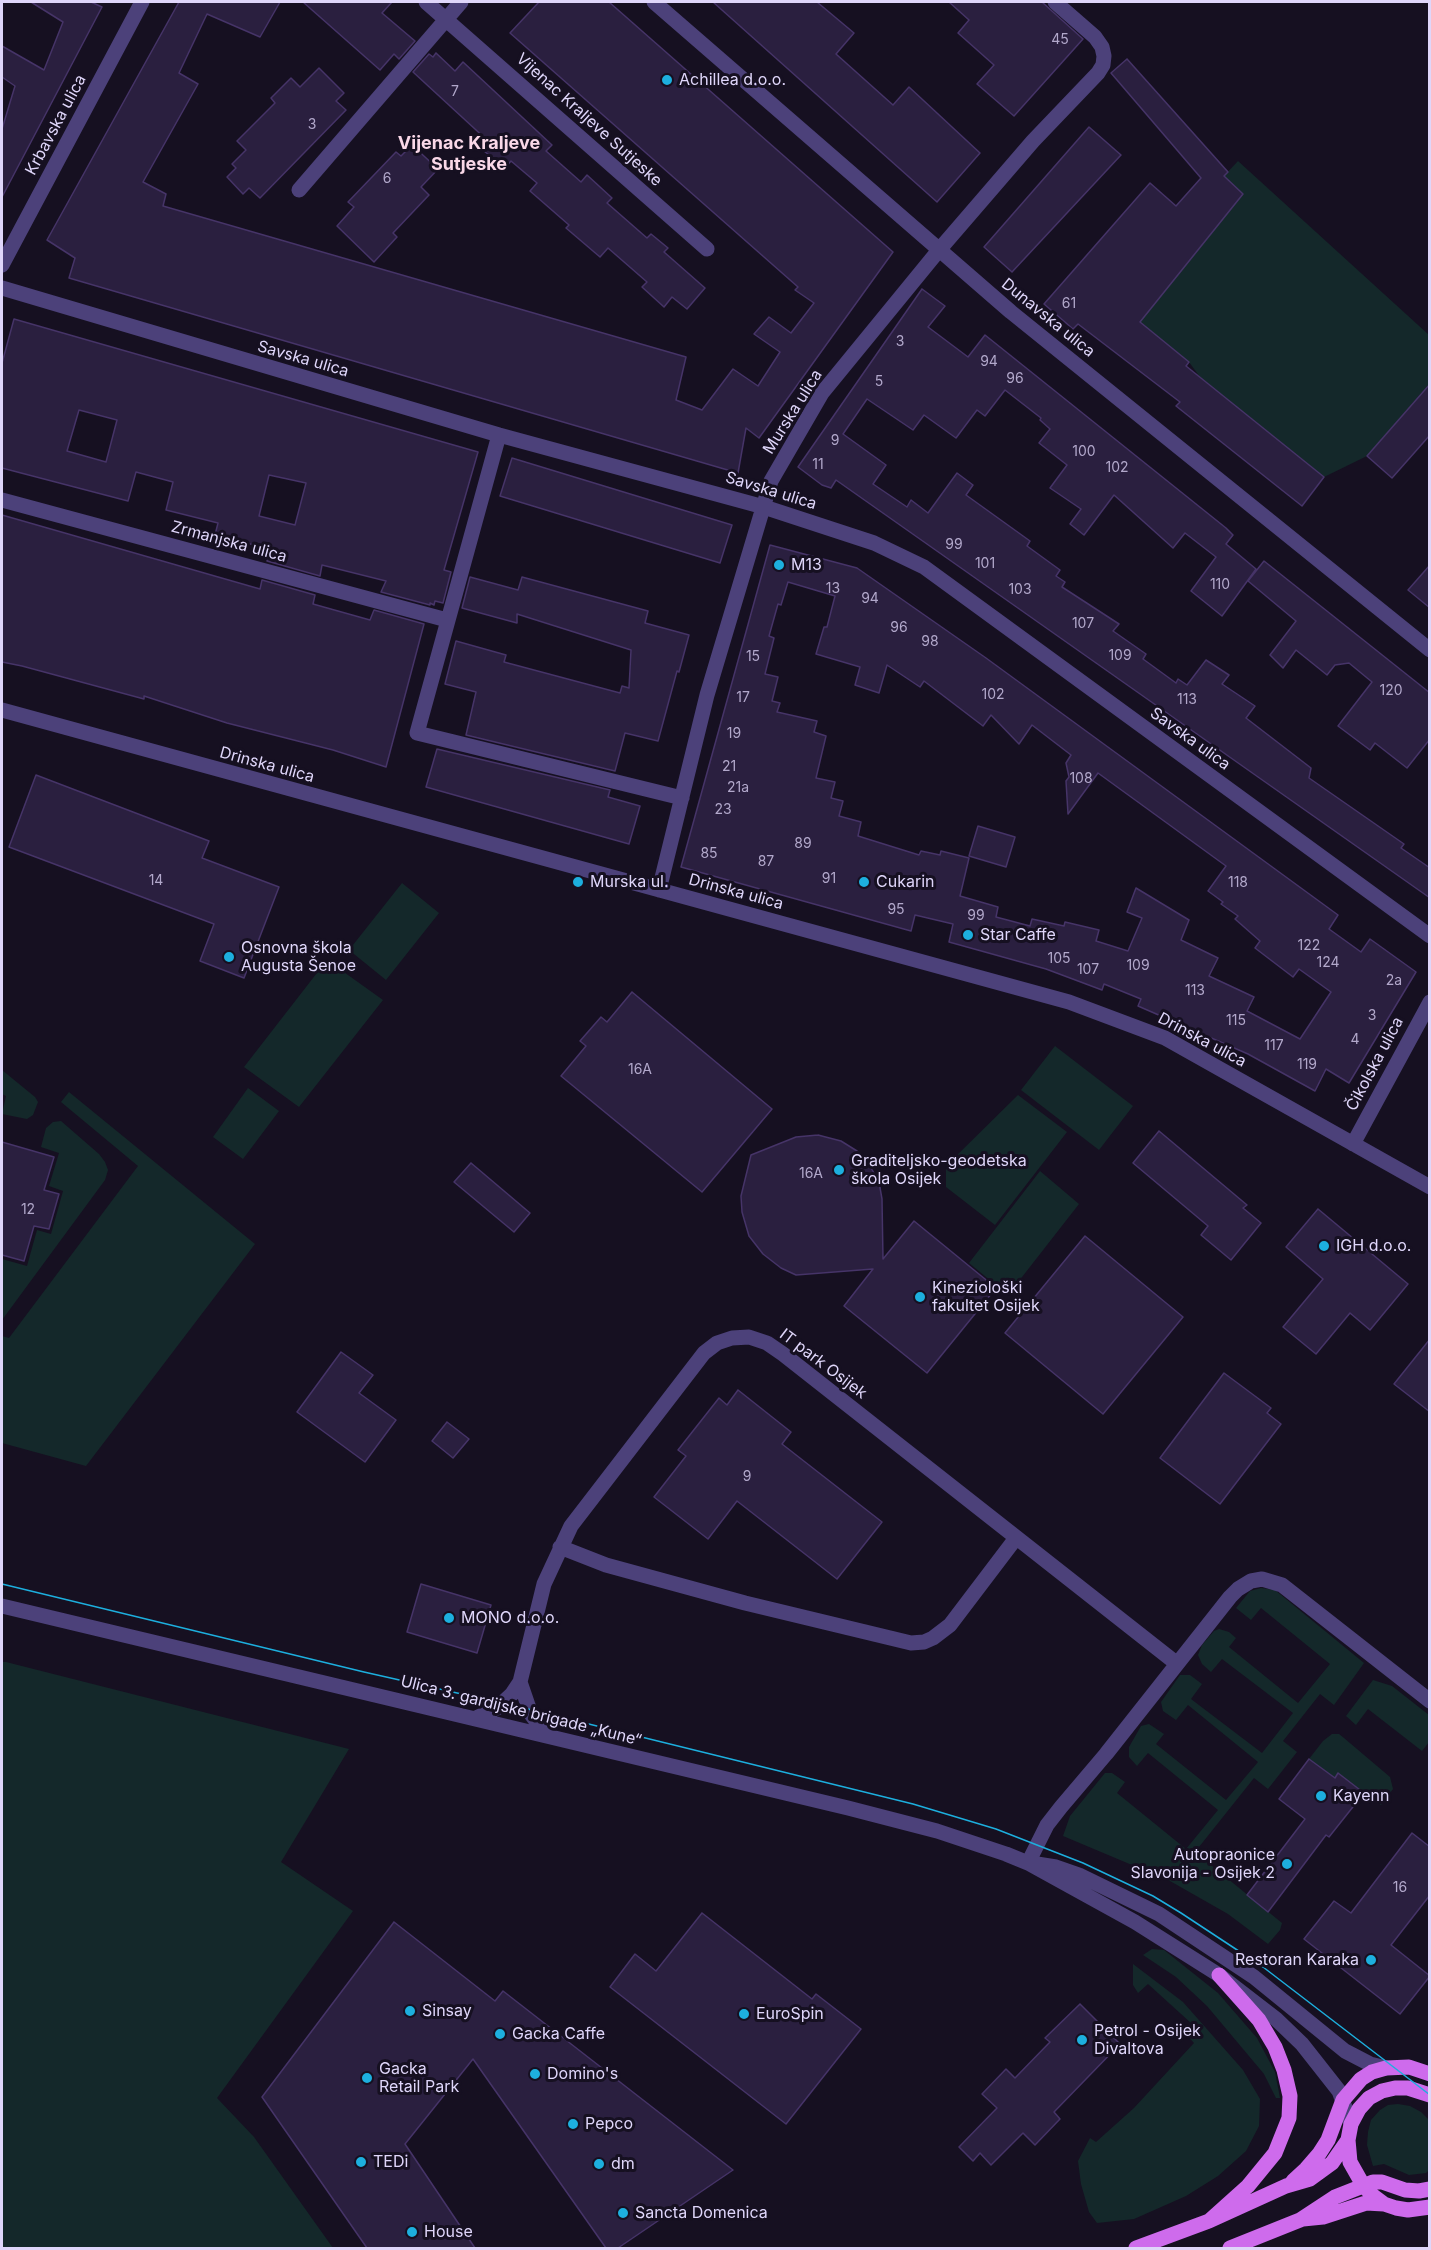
<!DOCTYPE html>
<html>
<head>
<meta charset="utf-8">
<style>
	body { margin:0 }
	#map { position:relative; width:1431px; height:2250px; overflow:hidden; background:#161021; font-family:Inter,sans-serif }
	canvas { display:block }
	.frame { position:absolute; inset:0; border:3px solid #dfd6fa; pointer-events:none }
</style>
</head>
<body>
<div id="map">
<canvas width="1431" height="2250"></canvas>
<div class="frame"></div>
</div>
<script>
const g = document.querySelector('canvas').getContext('2d');
g.lineJoin = 'round';
function fill(path, color) {
  g.fillStyle = color;
  g.fill(path, 'evenodd');
}
function toPath(rows) {
  const path = new Path2D();
  for (const r of rows) {
    path.moveTo(r[0], r[1]);
    for (let i = 2; i < r.length; i += 2) path.lineTo(r[i], r[i + 1]);
  }
  return path;
}
function stroke(path, color, width, dash) {
  g.strokeStyle = color;
  g.lineWidth = width;
  g.lineCap = dash ? 'butt' : 'round';
  g.setLineDash(dash || []);
  g.stroke(path);
}
function write(font, color, halo, rows, align = 'center') {
  g.font = font + ' Inter,sans-serif';
  g.lineWidth = 6;
  g.setLineDash([]);
  g.textBaseline = 'middle';
  g.strokeStyle = halo;
  g.fillStyle = color;
  for (const [text, x, y, turn = 0] of rows) {
    g.save();
    g.translate(x, y);
    g.rotate((+turn || 0) * Math.PI / 180);
    g.textAlign = isNaN(turn) ? turn : align;
    if (halo) g.strokeText(text, 0, 0);
    g.fillText(text, 0, 0);
    g.restore();
  }
}
const green = toPath([
	[1238,161,1429,335,1429,384,1367,456,1324,477,1200,377,1189,362,1140,322,1243,194,1224,176],
	[402,883,439,913,386,980,349,950],
	[327,960,383,1000,299,1107,244,1067],
	[1055,1046,1133,1106,1099,1150,1021,1090],
	[2,1070,35,1097,38,1102,33,1115,27,1119,2,1114,6,1096,2,1094],
	[248,1088,279,1111,243,1159,213,1137],
	[69,1092,255,1244,86,1466,2,1443,2,1336,9,1338,138,1166,61,1102],
	[1018,1095,1067,1132,995,1225,946,1187,946,1166],
	[61,1121,99,1154,105,1162,108,1170,105,1180,2,1320,2,1259,27,1266,37,1230,51,1234,63,1191,49,1186,59,1153,41,1147,46,1128,53,1122],
	[1040,1171,1079,1204,1008,1295,969,1263],
	[1261,1588,1275,1590,1364,1663,1334,1705,1320,1694,1283,1741,1297,1752,1268,1789,1254,1778,1195,1852,1282,1923,1280,1930,1268,1944,1228,1914,1170,1881,1063,1836,1070,1816,1105,1773,1112,1773,1125,1782,1117,1793,1186,1849,1218,1810,1148,1753,1137,1766,1129,1757,1129,1747,1141,1726,1149,1724,1164,1734,1156,1744,1226,1800,1258,1762,1188,1705,1176,1720,1163,1711,1161,1702,1180,1675,1190,1675,1202,1684,1191,1699,1262,1753,1293,1713,1222,1659,1211,1672,1202,1664,1198,1655,1202,1645,1214,1631,1219,1629,1229,1632,1236,1638,1229,1647,1298,1703,1330,1664,1261,1608,1251,1620,1236,1608,1250,1591],
	[2,1662,6,1662,349,1749,281,1862,353,1911,217,2098,254,2137,333,2248,2,2248],
	[1373,1680,1392,1686,1429,1715,1429,1742,1422,1751,1368,1709,1356,1725,1346,1716],
	[1332,1734,1339,1734,1344,1738,1390,1777,1393,1789,1381,1805,1339,1774,1335,1778,1309,1759,1323,1741],
	[1152,1949,1164,1950,1218,1993,1257,2038,1275,2072,1280,2098,1276,2098,1264,2074,1207,2006,1176,1977,1143,1955],
	[1133,1964,1183,2002,1243,2070,1260,2099,1259,2126,1246,2151,1218,2176,1186,2196,1134,2219,1097,2223,1089,2212,1081,2184,1078,2161,1090,2138,1096,2142,1134,2108,1194,2043,1183,2031,1191,2023,1148,1984,1138,1993,1133,1985],
	[1398,2104,1410,2106,1421,2112,1429,2120,1429,2170,1426,2173,1409,2175,1384,2164,1373,2166,1367,2145,1368,2132,1371,2120,1380,2110,1388,2105]
]);
const building = toPath([
	[31,2,91,2,102,7,2,197,2,129,15,86,2,77,2,46,44,70,63,22,31,2],
	[177,2,280,2,260,37,207,14,179,73,198,84,143,182,166,194,163,206,686,357,676,400,702,410,733,369,758,386,780,352,754,334,769,317,791,333,814,303,795,290,798,287,510,33,539,2,609,2,893,252,759,438,746,428,738,473,69,278,75,258,47,240,149,56,179,2,177,2],
	[303,2,392,2,382,13,415,41,399,59,394,54,380,70,303,2],
	[713,2,817,2,854,33,836,54,893,105,909,87,980,153,937,202,713,2],
	[949,2,1042,2,1083,39,1014,116,977,84,994,65,958,33,969,20,949,2],
	[436,53,455,71,463,62,552,145,546,151,581,182,587,175,612,198,607,203,647,238,651,234,668,248,664,252,705,288,687,309,672,297,664,307,642,287,647,282,608,248,600,257,566,228,569,225,530,191,537,183,511,161,505,168,484,151,488,141,413,72,429,54,433,57,436,53],
	[1127,59,1228,172,1224,176,1243,194,1140,322,1189,362,1186,366,1324,477,1302,506,1176,406,1180,402,1078,324,1073,329,1044,304,1150,183,1176,206,1201,178,1111,73,1127,59],
	[319,68,344,93,336,101,346,110,260,198,249,188,243,194,227,177,236,168,232,164,246,150,237,141,275,103,271,98,291,78,300,87,319,68],
	[1089,127,1121,155,1012,272,984,247,1089,127],
	[412,145,438,169,421,187,429,195,393,233,397,237,374,262,337,226,354,207,348,202,396,152,401,156,412,145],
	[922,289,945,306,928,327,968,357,985,335,1226,528,1233,535,1226,544,1256,569,1222,616,1191,591,1216,557,1185,533,1173,548,1114,495,1084,535,1070,524,1081,509,1050,488,1067,465,1039,443,1050,429,1040,420,1041,418,1005,390,985,416,977,410,956,438,924,415,913,430,867,399,843,434,886,465,873,484,907,507,911,500,928,513,957,473,973,485,966,495,1030,541,1027,546,1060,570,1056,576,1065,582,1062,587,1119,624,1113,631,1146,654,1143,659,1176,683,1178,679,1187,685,1206,660,1229,675,1222,684,1255,706,1246,718,1311,768,1309,778,1404,844,1401,848,1430,868,1430,898,836,480,831,488,822,485,798,467,922,289],
	[14,319,478,452,444,570,451,572,443,603,435,601,434,605,430,603,430,605,381,592,386,581,322,565,320,576,267,561,270,549,215,535,218,523,166,510,173,482,136,472,128,501,2,468,2,363,14,319],
	[79,410,117,420,106,462,67,451,79,410],
	[269,475,306,483,295,525,259,516,269,475],
	[1430,384,1430,435,1392,478,1367,456,1430,384],
	[512,458,732,525,720,563,500,496,512,458],
	[2,515,260,589,262,580,315,595,313,604,370,620,374,610,424,624,386,767,333,750,227,723,144,696,144,699,22,666,2,662,2,515],
	[770,545,857,568,986,658,1338,915,1329,929,1361,952,1370,939,1416,972,1349,1083,1326,1069,1315,1091,1248,1054,1138,1006,1141,999,1104,984,1102,990,1046,969,949,942,953,924,915,915,911,931,681,867,770,545],
	[788,582,835,596,827,627,824,627,816,654,860,667,855,685,879,693,887,665,920,687,924,681,983,726,991,715,1019,744,1032,725,1071,755,1066,763,1069,777,1066,781,1068,814,1098,773,1226,866,1208,891,1223,902,1221,904,1238,916,1235,919,1260,941,1255,948,1293,977,1299,969,1331,992,1300,1039,1247,1011,1254,997,1209,976,1218,958,1181,940,1189,920,1136,888,1127,912,1142,918,1128,951,1096,941,1099,930,1065,922,1064,926,1032,919,1030,926,996,917,998,907,960,896,969,858,941,851,940,855,921,851,919,855,858,836,861,822,839,816,843,801,831,798,835,782,816,778,826,736,814,732,817,721,777,712,780,703,772,701,778,677,765,674,774,638,769,636,778,604,781,605,788,582],
	[1264,561,1430,693,1430,739,1407,768,1375,743,1370,750,1338,726,1372,682,1349,663,1335,665,1327,675,1296,650,1283,668,1270,655,1296,621,1248,581,1264,561],
	[1430,565,1430,608,1408,590,1430,565],
	[470,577,518,590,522,577,648,611,645,623,689,635,679,672,677,671,658,741,625,733,615,771,466,735,476,692,445,684,456,641,506,655,504,662,620,693,622,686,629,688,631,650,517,614,517,623,462,608,470,577],
	[437,749,610,790,608,797,640,806,629,844,426,787,437,749],
	[36,775,209,841,202,858,279,887,244,978,200,961,214,924,9,847,36,775],
	[978,826,1015,837,1006,867,969,856,978,826],
	[632,992,772,1109,702,1192,561,1076,586,1046,580,1041,601,1017,607,1022,632,992],
	[1159,1131,1247,1205,1243,1208,1261,1223,1231,1260,1201,1235,1208,1226,1133,1163,1159,1131],
	[818,1135,841,1141,857,1151,870,1166,879,1182,882,1199,883,1259,914,1221,996,1288,927,1373,844,1306,873,1269,796,1275,781,1268,763,1254,749,1236,742,1212,741,1196,751,1155,796,1137,818,1135],
	[2,1142,54,1157,44,1190,59,1194,49,1229,34,1226,24,1261,2,1255,2,1142],
	[471,1163,530,1213,514,1232,454,1182,471,1163],
	[1318,1209,1408,1284,1370,1330,1350,1313,1316,1354,1283,1327,1323,1279,1286,1247,1318,1209],
	[1085,1236,1183,1317,1103,1414,1005,1333,1085,1236],
	[1430,1339,1430,1412,1394,1384,1430,1339],
	[341,1352,373,1375,359,1393,396,1420,365,1462,297,1412,341,1352],
	[1224,1373,1271,1408,1267,1413,1281,1424,1220,1504,1160,1458,1224,1373],
	[738,1390,791,1432,782,1444,882,1522,837,1579,737,1501,708,1539,654,1497,686,1456,678,1450,719,1398,727,1405,738,1390],
	[447,1422,469,1439,453,1458,432,1441,447,1422],
	[421,1584,491,1605,477,1653,407,1632,421,1584],
	[1309,1759,1335,1778,1338,1773,1364,1793,1329,1837,1326,1835,1268,1912,1247,1895,1305,1819,1279,1799,1309,1759],
	[1412,1833,1430,1847,1430,1895,1391,1945,1430,1976,1400,2014,1304,1939,1334,1901,1351,1913,1412,1833],
	[702,1913,812,1999,816,1994,861,2029,786,2124,610,1987,635,1954,656,1971,702,1913],
	[394,1922,495,2001,503,1991,733,2170,618,2248,606,2248,473,2059,405,2144,475,2248,367,2248,262,2097,394,1922],
	[1080,2004,1120,2044,1054,2112,1060,2119,1035,2145,1023,2133,991,2165,980,2153,973,2161,959,2147,997,2108,982,2094,1006,2069,1015,2078,1050,2042,1045,2038,1080,2004]
]);
const minor = toPath([
	[426,2,707,249],
	[654,2,1011,312,1430,650],
	[299,190,461,2],
	[2,265,142,2],
	[2,288,499,435,764,507,874,543,924,567,1430,936],
	[499,435,417,733,682,798],
	[2,500,447,620],
	[2,710,1069,1002,1165,1038,1430,1187],
	[659,890,707,695,771,481,822,393,939,250,1033,141,1098,73,1103,65,1104,56,1102,47,1095,37,1055,2],
	[1353,1144,1430,1002],
	[560,1547,606,1565,745,1603,911,1643,924,1642,933,1638,950,1625,1016,1538],
	[2,1606,848,1808,937,1831,1006,1854,1028,1863,1135,1922,1219,1975,1276,2019,1302,2044,1339,2091,1351,2124],
	[520,1682,531,1714,547,1736],
	[476,1718,497,1708,512,1694,520,1682,544,1584,571,1526,704,1353,717,1343,732,1338,749,1337,767,1343,783,1354,1176,1663],
	[1028,1863,1047,1825,1061,1807,1106,1754,1230,1597,1238,1589,1251,1581,1262,1579,1282,1585,1430,1701],
	[1037,1864,1056,1867,1079,1875,1159,1914,1254,1977,1345,2051,1370,2064,1386,2068]
]);
const major = toPath([
	[1430,2095,1408,2088,1395,2088,1382,2091,1369,2098,1359,2109,1351,2124,1348,2140,1350,2162,1363,2185,1372,2195,1384,2204,1396,2208,1408,2210,1430,2207],
	[1293,2181,1306,2169,1319,2154,1328,2140,1343,2100,1361,2079,1372,2072,1386,2068,1409,2067,1430,2074],
	[1303,2219,1323,2217,1366,2203,1384,2204],
	[1209,2221,1248,2186,1275,2153,1289,2118,1290,2096,1284,2070,1275,2047,1259,2020,1219,1975],
	[1136,2248,1209,2221,1286,2186,1310,2179,1332,2163,1348,2140],
	[1230,2248,1300,2220,1335,2197,1373,2182,1382,2182,1405,2190,1419,2191,1430,2189]
]);
const tram = toPath([
	[2,1584,364,1672,528,1709,913,1804,996,1829,1083,1863,1153,1896,1181,1913,1263,1967,1430,2095]
]);
const markers = [
	[667,80,6,"#1dafde"],
	[779,565,6,"#1dafde"],
	[578,882,6,"#1dafde"],
	[864,882,6,"#1dafde"],
	[968,935,6,"#1dafde"],
	[229,957,6,"#1dafde"],
	[839,1170,6,"#1dafde"],
	[1324,1246,6,"#1dafde"],
	[920,1297,6,"#1dafde"],
	[449,1618,6,"#1dafde"],
	[1321,1796,6,"#1dafde"],
	[1287,1864,6,"#1dafde"],
	[1371,1960,6,"#1dafde"],
	[410,2011,6,"#1dafde"],
	[744,2014,6,"#1dafde"],
	[500,2034,6,"#1dafde"],
	[1082,2040,6,"#1dafde"],
	[535,2074,6,"#1dafde"],
	[367,2078,6,"#1dafde"],
	[573,2124,6,"#1dafde"],
	[361,2162,6,"#1dafde"],
	[599,2164,6,"#1dafde"],
	[623,2213,6,"#1dafde"],
	[412,2232,6,"#1dafde"]
];
const numberNames = [
	["45",1060,40],
	["7",455,92],
	["3",312,125],
	["6",387,179],
	["61",1069,304],
	["3",900,342],
	["94",989,362],
	["96",1015,379],
	["5",879,382],
	["9",835,441],
	["100",1084,452],
	["11",818,465],
	["102",1117,468],
	["99",954,545],
	["101",985,564],
	["110",1220,585],
	["13",833,589],
	["103",1020,590],
	["94",870,599],
	["107",1083,624],
	["96",899,628],
	["98",930,642],
	["109",1120,656],
	["15",753,657],
	["120",1391,691],
	["102",993,695],
	["17",743,698],
	["113",1187,700],
	["19",734,734],
	["21",729,767],
	["108",1081,779],
	["21a",738,788],
	["23",723,810],
	["89",803,844],
	["85",709,854],
	["87",766,862],
	["91",829,879],
	["14",156,881],
	["118",1238,883],
	["95",896,910],
	["99",976,916],
	["122",1309,946],
	["105",1059,959],
	["124",1328,963],
	["109",1138,966],
	["107",1088,970],
	["2a",1394,981],
	["113",1195,991],
	["3",1372,1016],
	["115",1236,1021],
	["4",1355,1040],
	["117",1274,1046],
	["119",1307,1065],
	["16A",640,1070],
	["16A",811,1174],
	["12",28,1210],
	["9",747,1477],
	["16",1400,1888]
];
const poiNames = [
	["Achillea d.o.o.",679,80],
	["M13",791,565],
	["Murska ul.",590,882],
	["Cukarin",876,882],
	["Star Caffe",980,935],
	["Osnovna škola",241,948],
	["Augusta Šenoe",241,966],
	["Graditeljsko-geodetska",851,1161],
	["škola Osijek",851,1179],
	["IGH d.o.o.",1336,1246],
	["Kineziološki",932,1288],
	["fakultet Osijek",932,1306],
	["MONO d.o.o.",461,1618],
	["Kayenn",1333,1796],
	["Autopraonice",1275,1855,"right"],
	["Slavonija - Osijek 2",1275,1873,"right"],
	["Restoran Karaka",1359,1960,"right"],
	["Sinsay",422,2011],
	["EuroSpin",756,2014],
	["Petrol - Osijek",1094,2031],
	["Divaltova",1094,2049],
	["Gacka Caffe",512,2034],
	["Gacka",379,2069],
	["Retail Park",379,2087],
	["Domino's",547,2074],
	["Pepco",585,2124],
	["TEDi",373,2162],
	["dm",611,2164],
	["Sancta Domenica",635,2213],
	["House",424,2232]
];
const streetNames = [
	["Vijenac Kraljeve Sutjeske",589,120,42],
	["Krbavska ulica",56,125,-62],
	["Dunavska ulica",1048,318,39],
	["Savska ulica",303,359,16],
	["Murska ulica",793,412,-58],
	["Savska ulica",771,491,17],
	["Zrmanjska ulica",229,542,15],
	["Savska ulica",1190,739,36],
	["Drinska ulica",267,765,15],
	["Drinska ulica",736,892,15],
	["Drinska ulica",1202,1040,28],
	["Čikolska ulica",1375,1064,-62],
	["IT park Osijek",823,1364,37],
	["Ulica 3. gardijske brigade „Kune“",521,1711,14]
];
const neighbourhoodNames = [
	["Vijenac Kraljeve",469,144],
	["Sutjeske",469,165]
];
fill(green, '#14282a');
fill(building, '#2a1f3f');
stroke(building, '#463468', 1.5);
stroke(minor, '#4c417a', 15);
stroke(major, '#ce6bec', 15);
stroke(tram, '#1dafde', 1.5);
for (const [x, y, r, color] of markers) {
  const dot = new Path2D();
  dot.arc(x, y, r, 0, 2 * Math.PI);
  g.fillStyle = color;
  g.fill(dot);
  stroke(dot, '#161021', 2);
}
write('14px', '#b2a8cb', null, numberNames);
write('16px', '#dfd6fa', '#161021', poiNames, 'left');
write('16px', '#dfd6fa', '#161021', streetNames);
write('bold 18px', '#fad8e8', '#161021', neighbourhoodNames);
</script>
</body>
</html>
